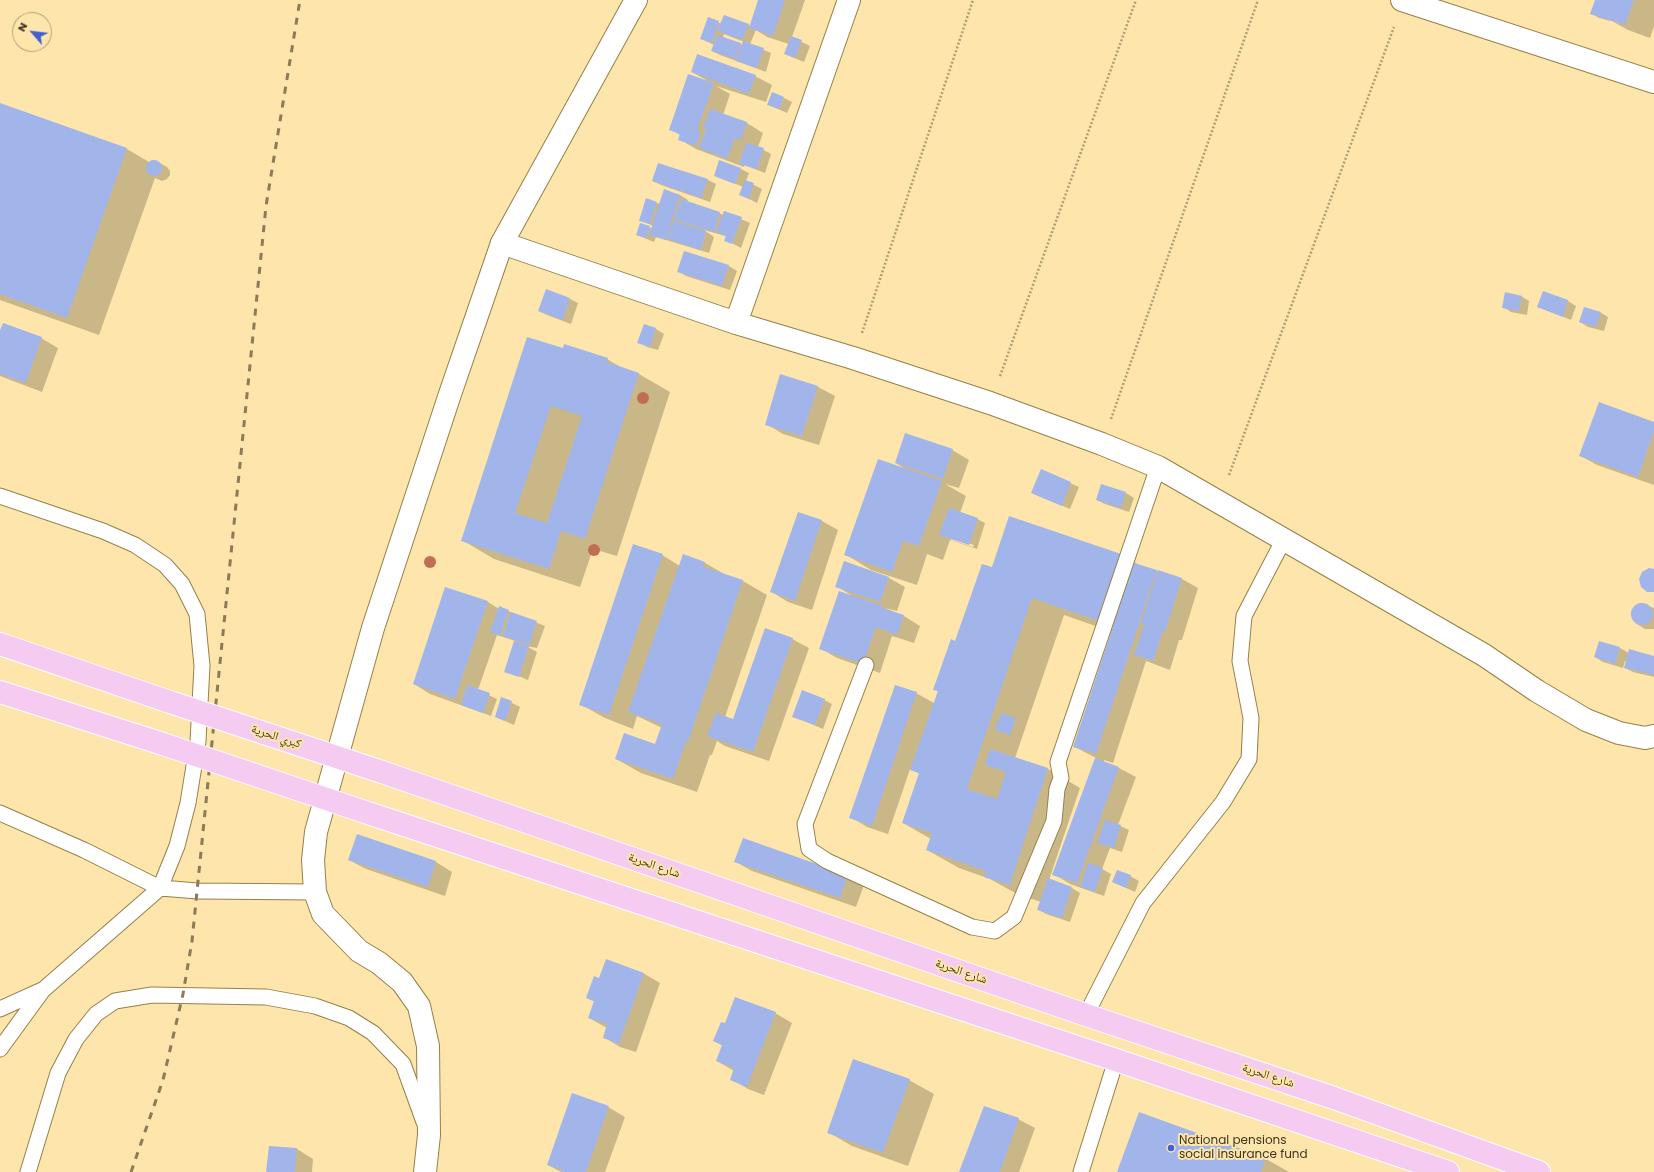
<!DOCTYPE html>
<html>
<head>
<meta charset="utf-8">
<style>
	body { margin:0 }
	#map { position:relative; width:1654px; height:1172px; overflow:hidden; background:#fde5ab; font-family:Poppins,sans-serif }
	canvas { display:block }
	.north { position:absolute; left:12px; top:12px; width:40px; height:40px; box-sizing:border-box; background:#fde5ab; border:1px solid #b19f73; border-radius:50%; rotate:298deg; font-size:11px; font-weight:700; line-height:16px; text-align:center; color:#3f351e }
	.north::after { content:''; display:block; margin:auto; width:14px; height:18px; background:#4260d2; clip-path:polygon(50% 0,100% 100%,50% 72%,0 100%) }
</style>
</head>
<body>
<div id="map">
<canvas width="1654" height="1172"></canvas>
<div class="north">N</div>
</div>
<script>
const g = document.querySelector('canvas').getContext('2d');
g.lineJoin = 'round';
function fill(path, color) {
  g.fillStyle = color;
  g.fill(path, 'evenodd');
}
function toPath(rows) {
  const path = new Path2D();
  for (const r of rows) {
    if (r.length === 3) {
      path.moveTo(r[0] + r[2], r[1]);
      path.arc(r[0], r[1], r[2], 0, 2 * Math.PI);
      continue;
    }
    path.moveTo(r[0], r[1]);
    for (let i = 2; i < r.length; i += 2) path.lineTo(r[i], r[i + 1]);
  }
  return path;
}
function stroke(path, color, width, dash) {
  g.strokeStyle = color;
  g.lineWidth = width;
  g.lineCap = dash ? 'butt' : 'round';
  g.setLineDash(dash || []);
  g.stroke(path);
}
function write(font, color, halo, rows, align = 'center') {
  g.font = font + ' Poppins,"Noto Naskh Arabic",sans-serif';
  g.lineWidth = 4;
  g.setLineDash([]);
  g.textBaseline = 'middle';
  g.strokeStyle = halo;
  g.fillStyle = color;
  for (const [text, x, y, turn = 0] of rows) {
    g.save();
    g.translate(x, y);
    g.rotate((+turn || 0) * Math.PI / 180);
    g.textAlign = isNaN(turn) ? turn : align;
    if (halo) g.strokeText(text, 0, 0);
    g.fillText(text, 0, 0);
    g.restore();
  }
}
const shadow = toPath([
	[760,0,805,0,792,37,810,46,804,62,785,54,789,44,767,37,756,30,750,44,771,53,766,72,720,55,712,51,714,45,702,39,718,22,721,24,748,25,751,26],
	[724,34,744,42,743,45,723,38],
	[1596,0,1654,0,1654,26,1650,38,1628,30,1610,20,1610,21,1599,18,1591,13],
	[692,72,755,76,772,85,766,102,716,86,730,94,723,115,747,123,763,133,758,147,771,154,765,173,744,165,744,167,696,149,679,139,680,135,670,129,706,80],
	[784,98,792,102,787,113,769,105],
	[0,104,127,149,149,162,154,160,158,162,167,167,170,171,170,175,167,179,162,181,155,178,99,335,0,300],
	[720,161,741,169,749,173,746,181,762,189,757,203,741,195,743,187,715,175],
	[708,180,716,184,710,202,661,185,653,181],
	[664,191,680,195,688,200,687,203,724,215,725,212,750,223,741,248,726,240,727,237,722,235,704,230,714,237,709,253,656,237,654,242,637,235,649,227,652,229,653,226,640,220,657,203,660,204],
	[729,266,737,271,730,290,686,276,678,271],
	[546,291,570,299,578,303,571,324,547,315,539,311],
	[1544,292,1568,301,1576,306,1571,320,1539,307],
	[1521,296,1529,301,1527,315,1511,312,1503,307],
	[1600,312,1608,317,1604,331,1588,327,1580,322],
	[656,329,664,334,658,350,647,347,639,342],
	[0,333,41,338,58,348,42,392,0,376],
	[564,349,607,359,624,369,639,374,670,392,617,556,593,549,580,587,494,559,462,540],
	[781,375,818,387,835,396,819,445,783,434,766,424],
	[1654,423,1654,485,1597,465,1581,456],
	[952,450,969,460,959,488,945,484,966,496,960,513,977,519,985,523,977,549,950,540,943,560,927,554,917,585,871,570,845,554,905,469,896,463],
	[951,538,974,545,973,547,951,540],
	[1042,471,1079,487,1070,509,1032,493],
	[1126,493,1134,498,1129,512,1105,504,1097,500],
	[799,513,822,521,838,530,812,610,788,602,772,592],
	[662,555,680,566,705,563,726,575,743,581,767,595,725,717,734,720,792,639,809,648,769,761,725,746,717,741,712,755,710,755,697,792,641,773,616,759,656,745,662,728,637,716,633,729,605,718,580,704],
	[1124,556,1141,566,1182,579,1198,588,1182,640,1179,640,1170,670,1146,661,1113,763,1104,760,1104,762,1119,768,1136,777,1118,825,1129,830,1122,852,1110,848,1102,869,1111,874,1104,896,1070,884,1054,874,1096,758,1075,747,1113,632,1064,615,1015,758,1048,769,1080,788,1049,880,1072,888,1080,893,1070,922,1046,914,1038,909,1041,902,1017,894,990,879,959,868,927,850,931,839,903,823,920,774,910,769,888,834,867,827,851,817,916,693,934,703,938,691,935,689,992,568],
	[1103,621,1114,627,1114,630,1102,623],
	[889,578,905,587,897,611,885,608,904,616,920,626,914,643,892,636,880,673,837,658,820,648,851,595,836,586],
	[446,588,488,602,499,609,508,611,545,626,537,648,526,646,537,652,528,680,506,671,515,641,497,635,478,690,497,699,491,716,430,694,414,684],
	[1640,603,1654,608,1654,629,1645,629,1637,624,1632,619,1631,612,1635,606],
	[1620,648,1629,653,1654,657,1654,677,1633,672,1625,668,1627,661,1625,661,1623,668,1603,662,1595,657],
	[502,698,520,707,514,725,496,717],
	[824,700,832,704,823,729,793,716],
	[357,835,436,862,452,872,445,896,366,869,349,860],
	[736,862,847,876,864,885,856,907,752,871],
	[1130,876,1139,881,1135,892,1113,882],
	[643,973,660,983,636,1052,620,1047,604,1037,607,1028,589,1018,595,1002,587,998,600,980],
	[775,1013,792,1023,764,1095,748,1089,731,1079,734,1071,717,1061,723,1046,714,1041,725,1025],
	[909,1080,934,1094,908,1166,852,1146,828,1132],
	[608,1107,625,1117,605,1172,561,1172,548,1165],
	[1139,1113,1266,1159,1289,1172,1118,1172],
	[1018,1119,1035,1128,1019,1172,960,1172],
	[297,1149,313,1159,312,1172,267,1172]
]);
const building = toPath([
	[758,0,785,0,773,36,749,28],
	[1595,0,1634,0,1625,25,1590,14],
	[724,15,749,24,742,40,717,31],
	[708,17,719,21,712,43,700,39],
	[717,35,741,43,736,59,711,51],
	[791,36,802,40,795,58,784,54],
	[743,41,764,48,757,68,736,61],
	[697,54,756,75,749,94,691,72],
	[688,74,714,83,697,130,701,132,696,146,678,140,680,134,669,130],
	[772,92,784,97,779,109,767,105],
	[0,103,127,148,67,318,0,294],
	[710,109,747,122,741,140,735,138,727,159,699,148,706,129,703,128],
	[746,143,764,148,757,169,739,164],
	[154,168,8],
	[719,160,741,168,735,184,714,176],
	[658,163,708,179,701,198,652,181],
	[745,180,754,183,749,199,739,195],
	[664,189,680,195,666,240,649,235],
	[646,198,657,202,650,224,639,221],
	[681,199,720,212,714,232,674,220],
	[724,211,742,217,732,244,724,241,726,236,716,232],
	[673,221,706,231,701,250,667,239],
	[640,223,650,226,646,238,636,235],
	[684,251,729,265,722,286,677,272],
	[546,289,570,298,563,320,538,311],
	[1543,291,1568,300,1563,317,1537,307],
	[1505,292,1522,296,1519,311,1502,308],
	[1584,307,1601,312,1596,327,1579,322],
	[3,323,42,337,26,383,0,374,0,330],
	[644,324,656,328,650,347,637,343],
	[527,337,563,348,564,344,608,358,607,362,639,373,585,539,561,531,549,569,461,541],
	[551,406,582,416,547,523,515,513],
	[780,374,818,386,802,436,765,425],
	[1599,402,1654,422,1654,431,1638,477,1579,456],
	[905,433,953,449,943,479,895,463],
	[878,459,942,481,919,546,903,541,892,572,844,555],
	[1041,469,1071,482,1062,506,1031,493],
	[1101,484,1126,492,1121,508,1096,500],
	[949,508,978,518,969,545,939,535],
	[798,512,822,520,795,601,770,592],
	[1009,516,1124,555,1102,622,1032,598,967,789,997,799,1006,772,985,765,990,749,1048,768,1010,885,984,877,986,871,926,850,932,833,902,823,919,773,910,770,938,691,933,690,951,639,955,641,982,564,992,567],
	[633,544,663,554,609,715,579,705],
	[683,554,705,562,704,567,743,580,688,742,686,741,673,779,615,759,624,733,655,744,662,724,628,712],
	[844,561,889,577,880,602,835,587],
	[1134,563,1157,570,1096,754,1073,747],
	[1649,568,1654,569,1654,592,1647,592,1641,587,1639,579,1642,572],
	[1158,570,1182,578,1165,632,1163,631,1153,661,1134,655,1144,625,1141,624],
	[445,587,488,601,455,699,413,684],
	[839,591,883,606,882,608,904,615,897,635,876,627,863,664,819,649],
	[1642,614,11],
	[499,606,509,610,500,636,490,632],
	[511,612,537,621,529,645,503,636],
	[765,628,793,638,753,752,707,736,716,713,733,719],
	[514,641,529,646,519,677,504,672],
	[1599,641,1620,647,1615,664,1594,657],
	[1629,649,1654,656,1654,675,1624,668],
	[467,685,490,693,483,713,461,705],
	[895,685,917,692,872,826,849,818],
	[802,690,825,699,815,725,792,717],
	[501,697,512,701,505,721,495,717],
	[1001,713,1016,718,1010,735,995,730],
	[1095,758,1119,767,1077,883,1052,875],
	[1105,820,1121,825,1114,848,1097,843],
	[357,834,436,861,428,887,348,860],
	[743,838,848,875,840,898,734,862],
	[1088,863,1103,868,1095,892,1080,887],
	[1117,870,1131,875,1126,888,1112,882],
	[1048,878,1072,887,1062,918,1037,910],
	[606,959,644,973,619,1044,603,1038,607,1024,588,1018,594,1001,586,998,594,976,599,978],
	[735,997,776,1012,747,1087,730,1080,734,1068,716,1061,722,1045,713,1041,721,1022,725,1023],
	[853,1059,910,1079,883,1153,827,1133],
	[572,1093,609,1106,586,1172,566,1172,547,1165],
	[984,1106,1019,1118,1000,1172,959,1172],
	[1139,1112,1266,1158,1261,1172,1117,1172],
	[269,1146,297,1148,295,1172,266,1172]
]);
const path = toPath([
	[862,333,973,0],
	[1000,376,1136,0],
	[1111,419,1258,0],
	[1229,475,1394,27]
]);
const service = toPath([
	[0,496,103,531,135,545,165,565,182,584,197,614,202,666,198,741,188,803,177,846,160,888,43,990,0,1049],
	[866,665,805,824,809,849,827,861,972,927,995,931,1014,917,1054,821,1057,789,1061,778,1058,762,1158,467],
	[0,813,84,850,160,888,198,891,315,892],
	[0,1009,42,990],
	[1086,1015,1143,903,1223,802,1249,759,1251,718,1240,661,1244,616,1284,539],
	[28,1172,58,1073,76,1039,96,1014,115,1001,152,995,266,997,315,1006,349,1018,373,1033,403,1064,424,1122],
	[1081,1172,1116,1060]
]);
const minor = toPath([
	[502,243,736,323,853,358,990,403,1102,444,1158,467,1484,655,1537,691,1586,720,1619,733,1645,738,1654,736],
	[736,323,849,0]
]);
const tertiary = toPath([
	[1402,0,1654,82],
	[425,1172,429,1135,428,1046,419,1006,402,982,379,963,359,951,323,914,315,892,313,860,316,832,373,628,450,394,502,243,636,0]
]);
const primary = toPath([
	[0,644,170,702],
	[0,692,160,743],
	[382,772,1086,1015,1334,1098,1539,1172],
	[371,814,1116,1060,1448,1172]
]);
const rail = toPath([
	[131,1172,163,1080,183,994,192,941,266,206,300,0]
]);
const primaryBridge = toPath([
	[170,702,382,772],
	[160,743,371,814]
]);
const trees = [
	[643,398],
	[594,550],
	[430,562]
];
const markers = [
	[1171,1148,4,"#4260d2"]
];
const streetNames = [
	["كبري الحرية",276,737,18],
	["شارع الحرية",654,866,19],
	["شارع الحرية",961,972,19],
	["شارع الحرية",1268,1076,18]
];
const poiNames = [
	["National pensions",1179,1141],
	["social insurance fund",1179,1155]
];
fill(shadow, '#0003');
fill(building, '#a1b5ea');
stroke(service, '#968049', 17);
stroke(minor, '#968049', 24);
stroke(tertiary, '#968049', 24);
stroke(primary, '#fff', 24);
stroke(path, '#b09d71', 2.5, [2, 2]);
stroke(service, '#fff', 15);
stroke(minor, '#fff', 22);
stroke(tertiary, '#fff', 22);
stroke(primary, '#f5cbf2', 22);
stroke(rail, '#8b7b56', 3, [7, 7]);
stroke(primaryBridge, '#fff', 24, []);
stroke(primaryBridge, '#f5cbf2', 22);
g.fillStyle = '#c06e53';
for (const [x, y] of trees) {
  g.beginPath();
  g.arc(x, y, 6, 0, 2 * Math.PI);
  g.fill();
}
for (const [x, y, r, color] of markers) {
  const dot = new Path2D();
  dot.arc(x, y, r, 0, 2 * Math.PI);
  g.fillStyle = color;
  g.fill(dot);
  stroke(dot, '#fde5ab', 1.5);
}
write('12px', '#3f351e', '#fde5ab', streetNames);
write('12px', '#3f351e', '#fde5ab', poiNames, 'left');
</script>
</body>
</html>
